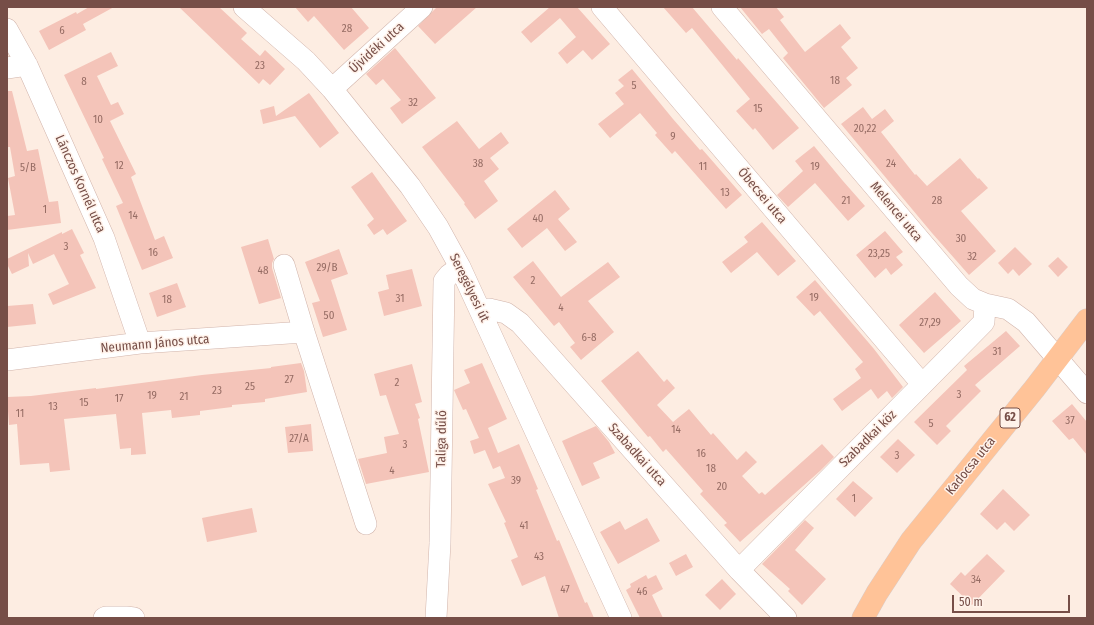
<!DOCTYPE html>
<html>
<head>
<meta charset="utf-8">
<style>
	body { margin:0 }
	#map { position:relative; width:1094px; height:625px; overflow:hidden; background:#fdede2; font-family:"Fira Sans Condensed",sans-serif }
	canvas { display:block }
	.frame { position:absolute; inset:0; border:8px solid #764e47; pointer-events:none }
	.scale { position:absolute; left:952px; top:595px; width:118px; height:18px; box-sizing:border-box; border:2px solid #764e47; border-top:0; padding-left:5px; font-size:12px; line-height:14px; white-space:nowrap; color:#764e47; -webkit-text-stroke:3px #fff2ea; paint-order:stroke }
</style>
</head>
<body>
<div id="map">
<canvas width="1094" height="625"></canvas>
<div class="frame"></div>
<div class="scale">50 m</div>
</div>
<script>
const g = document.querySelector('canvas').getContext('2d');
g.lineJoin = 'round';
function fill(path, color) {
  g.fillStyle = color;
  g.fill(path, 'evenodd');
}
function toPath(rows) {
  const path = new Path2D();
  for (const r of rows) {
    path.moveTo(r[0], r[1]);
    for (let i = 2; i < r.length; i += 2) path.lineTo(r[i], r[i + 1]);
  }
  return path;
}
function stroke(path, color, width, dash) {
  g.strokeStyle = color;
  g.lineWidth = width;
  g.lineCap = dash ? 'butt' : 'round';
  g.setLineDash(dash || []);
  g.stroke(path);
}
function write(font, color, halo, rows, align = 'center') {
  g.font = font + ' "Fira Sans Condensed",sans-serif';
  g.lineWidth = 3;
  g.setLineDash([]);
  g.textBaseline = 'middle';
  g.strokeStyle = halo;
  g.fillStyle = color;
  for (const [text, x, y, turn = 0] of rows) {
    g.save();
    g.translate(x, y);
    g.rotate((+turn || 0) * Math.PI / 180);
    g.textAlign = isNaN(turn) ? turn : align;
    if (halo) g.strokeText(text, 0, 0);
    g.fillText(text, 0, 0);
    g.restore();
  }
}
const building = toPath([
	[89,7,114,7,83,24,86,30,49,50,39,31,76,12,77,14],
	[179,7,219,7,247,33,241,39,260,56,265,50,285,69,270,85,263,79,259,84],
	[295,7,351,7,369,28,344,50,314,16,308,22],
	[437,7,477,7,435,44,418,26],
	[550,7,577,7,610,44,592,60,583,50,567,64,558,53,576,37,560,18,531,43,521,32],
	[663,7,692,7,737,60,738,58,799,128,773,150,755,128,753,130,736,111,750,99,692,28,686,33],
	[740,7,776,7,784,17,780,20,805,52,840,24,851,38,841,47,858,68,846,78,852,85,824,108,783,58,788,53,769,29,762,34],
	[395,48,436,98,402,124,390,108,401,100,383,79,376,85,366,74],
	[111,52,118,66,97,76,111,105,118,102,124,114,110,121,136,174,131,177,155,240,164,236,173,258,142,270,116,206,123,203,102,159,104,158,64,75],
	[632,69,673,119,700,150,702,149,742,195,726,209,675,151,672,154,655,135,657,133,640,113,610,138,598,124,624,104,615,93,624,86,618,80],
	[7,91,12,91,27,151,38,149,49,202,58,201,61,223,7,230,7,216,15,215,8,178,15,176,10,147,7,147],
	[309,93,339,133,320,148,295,116,263,124,260,110,274,106,276,116],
	[863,107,872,119,885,109,894,121,881,132,915,175,916,174,927,186,960,158,978,179,979,178,988,188,961,211,996,251,969,275,932,233,841,124],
	[457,121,479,149,501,132,509,143,490,158,499,169,484,181,498,201,475,219,464,204,465,203,422,147],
	[814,146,843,181,865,206,848,221,815,183,788,207,777,195,803,171,795,161],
	[372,172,407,221,387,235,383,229,374,235,367,225,374,219,351,187],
	[555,190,570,209,558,219,577,242,565,251,547,228,522,248,507,229],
	[762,222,796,261,778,276,757,252,731,273,722,262,748,242,744,237],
	[72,229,84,253,80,255,96,288,53,305,48,294,69,284,54,254,33,264,28,253,29,266,12,274,7,264,7,259,62,232,62,234],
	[885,231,903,252,896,257,903,265,891,275,886,268,875,278,856,255],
	[268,239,274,259,272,263,272,268,281,298,259,304,241,247],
	[1015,247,1032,264,1019,276,1013,269,1008,274,998,263],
	[339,249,348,274,331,280,347,330,323,337,312,303,320,301,305,262],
	[1058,257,1068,267,1058,277,1048,266],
	[533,261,561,297,608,262,620,277,588,301,614,332,581,360,570,347,575,343,559,322,554,326,513,277],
	[412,269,422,306,384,316,378,292,389,289,386,275],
	[815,280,874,349,903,387,892,398,887,391,878,399,871,389,842,411,833,399,861,378,855,369,863,362,820,311,814,316,796,297],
	[177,283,186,307,157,317,149,293],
	[935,292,961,321,924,353,899,325],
	[33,304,36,324,7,327,7,306],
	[1006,331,1020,346,975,385,981,391,946,426,951,431,937,445,914,422,967,370,964,366],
	[638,351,664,382,667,379,675,388,657,405,673,422,689,409,711,435,713,433,737,460,746,451,757,462,742,476,759,494,762,492,765,495,822,444,834,457,820,471,740,542,724,525,727,523,700,494,703,491,666,449,663,452,650,436,648,437,601,381],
	[301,363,304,371,307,392,265,399,265,402,232,405,232,407,200,411,200,415,172,418,171,410,142,413,146,454,131,455,131,448,120,449,116,414,64,419,70,470,50,472,49,463,20,465,17,424,9,425,7,397,31,396,96,388,96,389,202,375,271,368,271,367],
	[482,363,507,419,488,428,498,453,519,444,538,489,536,490,557,541,559,540,585,603,587,602,594,618,559,618,545,576,522,586,511,560,518,557,504,523,506,522,488,484,505,478,500,466,493,469,485,450,474,454,470,441,479,438,466,409,463,410,454,390,470,383,464,370],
	[412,364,422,402,415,404,420,418,418,419,429,472,366,484,358,459,387,453,384,437,399,434,386,395,380,396,374,374],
	[1072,404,1087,422,1087,455,1073,438,1069,440,1052,421],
	[311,424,313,451,288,453,285,427],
	[596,426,609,442,615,453,593,463,600,478,582,486,562,441],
	[898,439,915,455,897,473,880,457],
	[853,481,873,498,855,517,836,499],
	[1003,489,1030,515,1014,531,1005,522,997,530,980,514],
	[252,508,257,532,207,542,202,518],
	[647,518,660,541,618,564,600,532,620,521,625,530],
	[805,520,814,528,795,550,826,579,802,605,788,591,790,589,762,564],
	[686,554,693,567,676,576,669,563],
	[987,554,1005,571,972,605,950,584,961,572,965,576],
	[646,575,648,579,656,575,663,589,652,595,663,618,640,618,626,590,631,587,630,584],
	[722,579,736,594,720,610,705,595]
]);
const minor = toPath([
	[244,7,306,61,332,89,410,186,438,227,460,267,621,618],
	[602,7,922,384],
	[722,7,959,286,973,299,985,304,1008,309,1026,322,1087,393],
	[7,29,27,65,104,238,140,343],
	[7,68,27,65],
	[332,89,422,7],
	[284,265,304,332,366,524],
	[480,310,489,309,506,313,520,323,739,570,786,618],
	[7,360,140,343,304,332],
	[739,570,984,322,985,304],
	[104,618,106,617,126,617,134,618],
	[436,618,440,543,444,281,449,275,460,267]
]);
const major = toPath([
	[863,618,877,593,911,541,1035,388,1087,320]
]);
const numberNames = [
	["28",347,29],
	["6",62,31],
	["23",260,66],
	["18",835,81],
	["8",84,82],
	["5",634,86],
	["32",413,103],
	["15",758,109],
	["10",98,120],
	["20,22",865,129],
	["9",673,137],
	["38",478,164],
	["24",891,164],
	["12",119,166],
	["11",703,167],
	["19",815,167],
	["5/B",28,168],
	["13",725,193],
	["21",846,201],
	["28",937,201],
	["1",45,210],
	["14",133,216],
	["40",538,219],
	["30",961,239],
	["3",66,247],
	["16",153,253],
	["23,25",879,254],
	["32",972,257],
	["29/B",327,268],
	["48",263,271],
	["2",533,281],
	["19",814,298],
	["31",400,299],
	["18",167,300],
	["4",561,308],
	["50",329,316],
	["27,29",930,323],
	["6-8",589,338],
	["31",997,352],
	["27",289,380],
	["2",397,383],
	["25",250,387],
	["23",217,391],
	["3",959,395],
	["19",152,396],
	["21",184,397],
	["17",119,399],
	["15",84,403],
	["13",53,407],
	["11",20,414],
	["37",1070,421],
	["5",931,424],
	["14",676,430],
	["27/A",299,439],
	["3",405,445],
	["16",701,454],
	["3",897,456],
	["18",711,469],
	["4",392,471],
	["39",516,481],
	["20",722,487],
	["1",854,499],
	["41",524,526],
	["43",539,557],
	["34",976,580],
	["47",565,590],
	["46",642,592]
];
const shields = [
	[1010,418,20]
];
const shieldNames = [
	["62",1010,418]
];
const streetNames = [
	["Újvidéki utca",377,48,-42],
	["Lánczos Kornél utca",80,184,66],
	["Óbecsei utca",762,196,50],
	["Melencei utca",896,212,50],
	["Seregélyesi út",469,288,64],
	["Neumann János utca",155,344,-5],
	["Taliga dűlő",442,439,-89],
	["Szabadkai köz",868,439,-45],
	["Szabadkai utca",637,455,48],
	["Kadocsa utca",971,466,-51]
];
fill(building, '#f4c4b9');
stroke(minor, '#d1b4ab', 22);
stroke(major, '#d9cdcb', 23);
stroke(minor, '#fff', 21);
stroke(major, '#ffc398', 22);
write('11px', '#966c64', null, numberNames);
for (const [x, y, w] of shields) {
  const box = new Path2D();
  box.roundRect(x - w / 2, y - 10, w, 20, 3);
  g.fillStyle = '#fff2ea';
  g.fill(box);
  stroke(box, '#764e47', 1);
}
write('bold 12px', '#764e47', null, shieldNames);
write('13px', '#764e47', '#fff2ea', streetNames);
</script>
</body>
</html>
